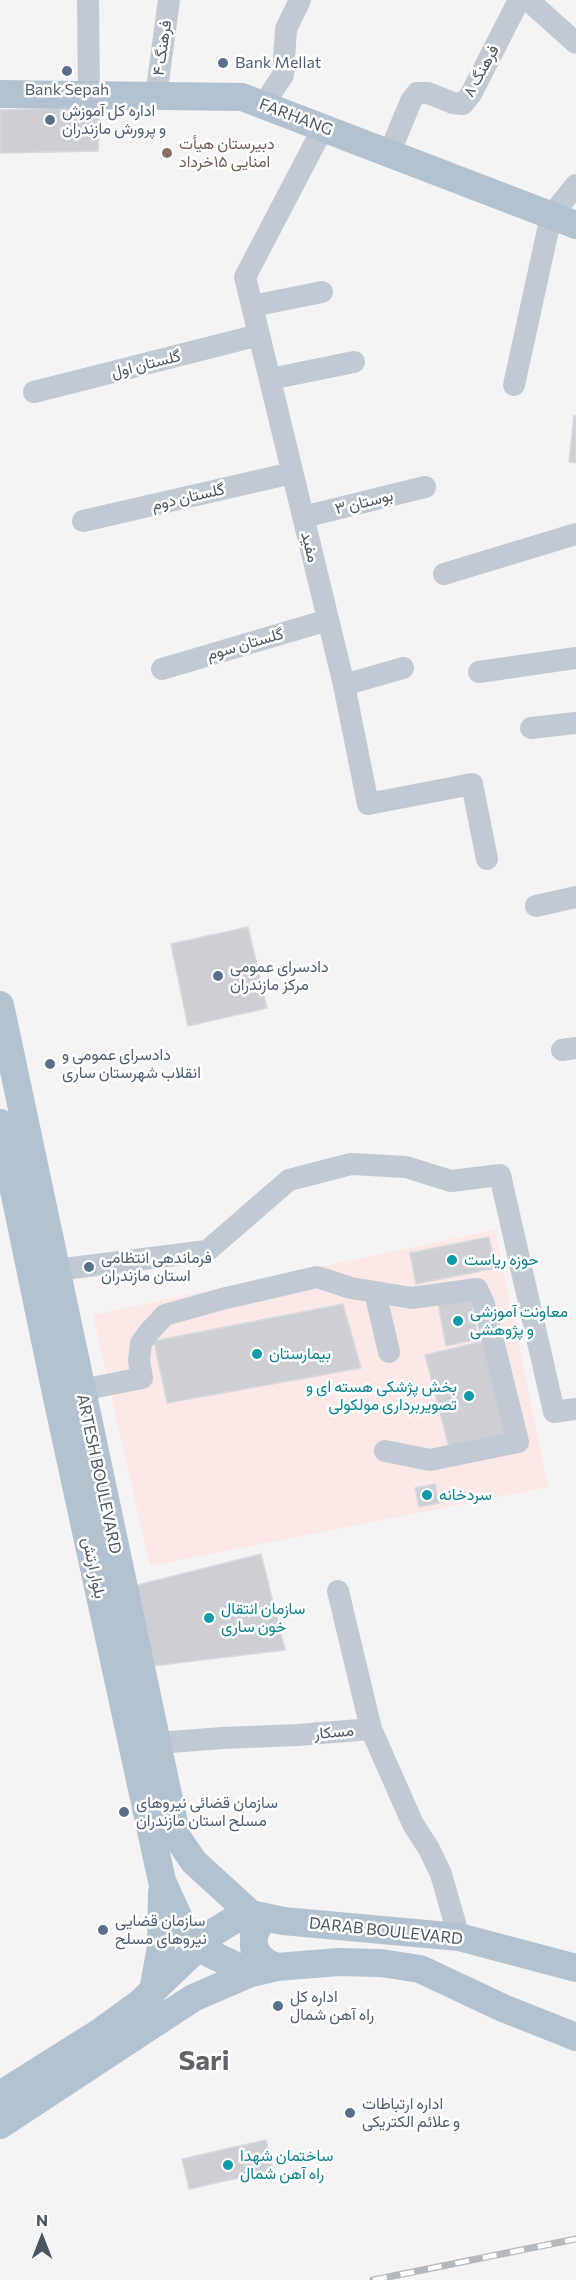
<!DOCTYPE html>
<html>
<head>
<meta charset="utf-8">
<style>
	body { margin:0 }
	#map { position:relative; width:576px; height:2280px; overflow:hidden; background:#f5f3f3; font-family:Commissioner,sans-serif }
	canvas { display:block }
	.north { position:absolute; left:12px; top:2208px; width:60px; height:60px; -webkit-text-stroke:4px #fff; paint-order:stroke; rotate:0deg; font-size:16px; font-weight:700; line-height:24px; text-align:center; color:#4a5661 }
	.north::after { content:''; display:block; margin:auto; width:21px; height:27px; background:#4a5661; clip-path:polygon(50% 0,100% 100%,50% 72%,0 100%) }
</style>
</head>
<body>
<div id="map">
<canvas width="576" height="2280"></canvas>
<div class="north">N</div>
</div>
<script>
const g = document.querySelector('canvas').getContext('2d');
g.lineJoin = 'round';
function fill(path, color) {
  g.fillStyle = color;
  g.fill(path, 'evenodd');
}
function toPath(rows) {
  const path = new Path2D();
  for (const r of rows) {
    path.moveTo(r[0], r[1]);
    for (let i = 2; i < r.length; i += 2) path.lineTo(r[i], r[i + 1]);
  }
  return path;
}
function stroke(path, color, width, dash) {
  g.strokeStyle = color;
  g.lineWidth = width;
  g.lineCap = dash ? 'butt' : 'round';
  g.setLineDash(dash || []);
  g.stroke(path);
}
function write(font, color, halo, rows, align = 'center') {
  g.font = font + ' Commissioner,Vazirmatn,sans-serif';
  g.lineWidth = 5;
  g.setLineDash([]);
  g.textBaseline = 'middle';
  g.strokeStyle = halo;
  g.fillStyle = color;
  for (const [text, x, y, turn = 0] of rows) {
    g.save();
    g.translate(x, y);
    g.rotate((+turn || 0) * Math.PI / 180);
    g.textAlign = isNaN(turn) ? turn : align;
    if (halo) g.strokeText(text, 0, 0);
    g.fillText(text, 0, 0);
    g.restore();
  }
}
const medical = toPath([
	[495,1230,548,1487,150,1566,93,1315]
]);
const building = toPath([
	[100,107,98,151,0,153,0,110,100,107],
	[574,416,576,416,576,463,569,462,574,416],
	[248,927,267,1008,188,1026,171,944,248,927],
	[489,1237,496,1268,416,1284,410,1253,489,1237],
	[471,1298,478,1339,446,1346,438,1303,471,1298],
	[343,1304,361,1368,167,1403,154,1341,343,1304],
	[488,1340,512,1436,450,1451,425,1355,488,1340],
	[435,1484,439,1503,419,1507,415,1488,435,1484],
	[261,1554,285,1650,152,1666,134,1586,261,1554],
	[266,2140,273,2170,189,2189,182,2159,266,2140]
]);
const minor = toPath([
	[88,0,89,95],
	[528,0,576,43],
	[156,96,169,0],
	[264,104,283,75,286,29,300,0],
	[323,128,245,277,344,685,368,804,472,784,487,859],
	[389,154,411,101,417,93,428,93,453,103,463,104,471,94,519,0],
	[252,306,322,292],
	[270,379,354,362],
	[514,385,551,216,576,185],
	[34,392,259,335],
	[303,517,425,487],
	[83,521,292,473],
	[444,574,576,534],
	[162,669,328,620],
	[479,672,576,658],
	[344,685,403,668],
	[531,728,576,723],
	[536,906,576,897],
	[562,1050,576,1048],
	[56,1270,207,1251,289,1180,351,1164,406,1167,451,1181,500,1175,554,1412,576,1409],
	[375,1292,389,1352],
	[81,1390,142,1378,139,1360,141,1343,150,1331,165,1315,222,1299,317,1277,351,1288,412,1298,477,1289,484,1304,518,1442,430,1460,385,1451],
	[371,1729,413,1824,429,1849,441,1874,459,1937],
	[157,1743,223,1738,298,1735,371,1729,338,1591]
]);
const major = toPath([
	[0,94,242,97,576,225],
	[0,1005,177,1837,194,1862,251,1914],
	[0,1123,57,1398,162,1881,183,1927,198,1948,251,1973],
	[265,1918,258,1926,254,1936,254,1947,259,1956,267,1963,277,1967],
	[153,1991,161,1947,162,1892],
	[0,2095,100,2032,140,2003,214,1932,232,1921,251,1914,283,1921,459,1937,576,1968],
	[0,2125,193,1998,251,1973,277,1967,338,1962,381,1963,420,1969,503,2008,576,2037]
]);
const rail = toPath([
	[373,2280,576,2239]
]);
const markers = [
	[223,63,6,"#5c6f8a"],
	[67,71,6,"#5c6f8a"],
	[50,120,6,"#5c6f8a"],
	[167,153,6,"#8d6e63"],
	[218,976,6,"#5c6f8a"],
	[50,1064,6,"#5c6f8a"],
	[452,1260,6,"#0f9aa8"],
	[89,1267,6,"#5c6f8a"],
	[458,1321,6,"#0f9aa8"],
	[257,1354,6,"#0f9aa8"],
	[469,1396,6,"#0f9aa8"],
	[427,1495,6,"#0f9aa8"],
	[209,1618,6,"#0f9aa8"],
	[124,1812,6,"#5c6f8a"],
	[103,1930,6,"#5c6f8a"],
	[278,2006,6,"#5c6f8a"],
	[350,2113,6,"#5c6f8a"],
	[228,2165,6,"#0f9aa8"]
];
const streetNames = [
	["فرهنگ ۴",162,48,-82],
	["فرهنگ ۸",481,71,-61],
	["FARHANG",296,117,21],
	["گلستان اول",146,364,-14],
	["گلستان دوم",188,497,-13],
	["بوستان ۳",364,502,-14],
	["مفید",310,547,76],
	["گلستان سوم",245,644,-16],
	["ARTESH BOULEVARD",99,1474,78],
	["بلوار ارتش",94,1568,78],
	["مسکار",334,1732,-5],
	["DARAB BOULEVARD",386,1931,6]
];
const serviceNames = [
	["Bank Mellat",235,63],
	["Bank Sepah",67,90,"center"],
	["اداره کل آموزش",62,111],
	["و پرورش مازندران",62,129],
	["دادسرای عمومی",230,967],
	["مرکز مازندران",230,985],
	["دادسرای عمومی و",62,1055],
	["انقلاب شهرستان ساری",62,1073],
	["فرماندهی انتظامی",101,1258],
	["استان مازندران",101,1276],
	["سازمان قضائی نیروهای",136,1803],
	["مسلح استان مازندران",136,1821],
	["سازمان قضایی",115,1921],
	["نیروهای مسلح",115,1939],
	["اداره کل",290,1997],
	["راه آهن شمال",290,2015],
	["اداره ارتباطات",362,2104],
	["و علائم الکتریکی",362,2122]
];
const educationNames = [
	["دبیرستان هیأت",179,144],
	["امنایی ۱۵خرداد",179,162]
];
const cultureNames = [
	["حوزه ریاست",464,1260],
	["معاونت آموزشی",470,1312],
	["و پژوهشی",470,1330],
	["بیمارستان",269,1354],
	["بخش پژشکی هسته ای و",457,1387,"right"],
	["تصویربرداری مولکولی",457,1405,"right"],
	["سردخانه",439,1495],
	["سازمان انتقال",221,1609],
	["خون ساری",221,1627],
	["ساختمان شهدا",240,2156],
	["راه آهن شمال",240,2174]
];
const townNames = [
	["Sari",204,2061]
];
fill(medical, '#fce8e6');
fill(building, '#cdcfd5');
stroke(building, '#d7d9de', 1.5);
stroke(minor, '#c1cad2', 22);
stroke(major, '#b3c2d1', 28);
stroke(rail, '#b5b8bd', 7);
stroke(rail, '#fff', 4.5, [14]);
for (const [x, y, r, color] of markers) {
  const dot = new Path2D();
  dot.arc(x, y, r, 0, 2 * Math.PI);
  g.fillStyle = color;
  g.fill(dot);
  stroke(dot, '#fff', 2);
}
write('16px', '#4a5661', '#fff', streetNames);
write('16px', '#4e5e75', '#fff', serviceNames, 'left');
write('16px', '#785e54', '#fff', educationNames, 'left');
write('16px', '#0d838f', '#fff', cultureNames, 'left');
write('bold 28px', '#5f6368', '#fff', townNames);
</script>
</body>
</html>
